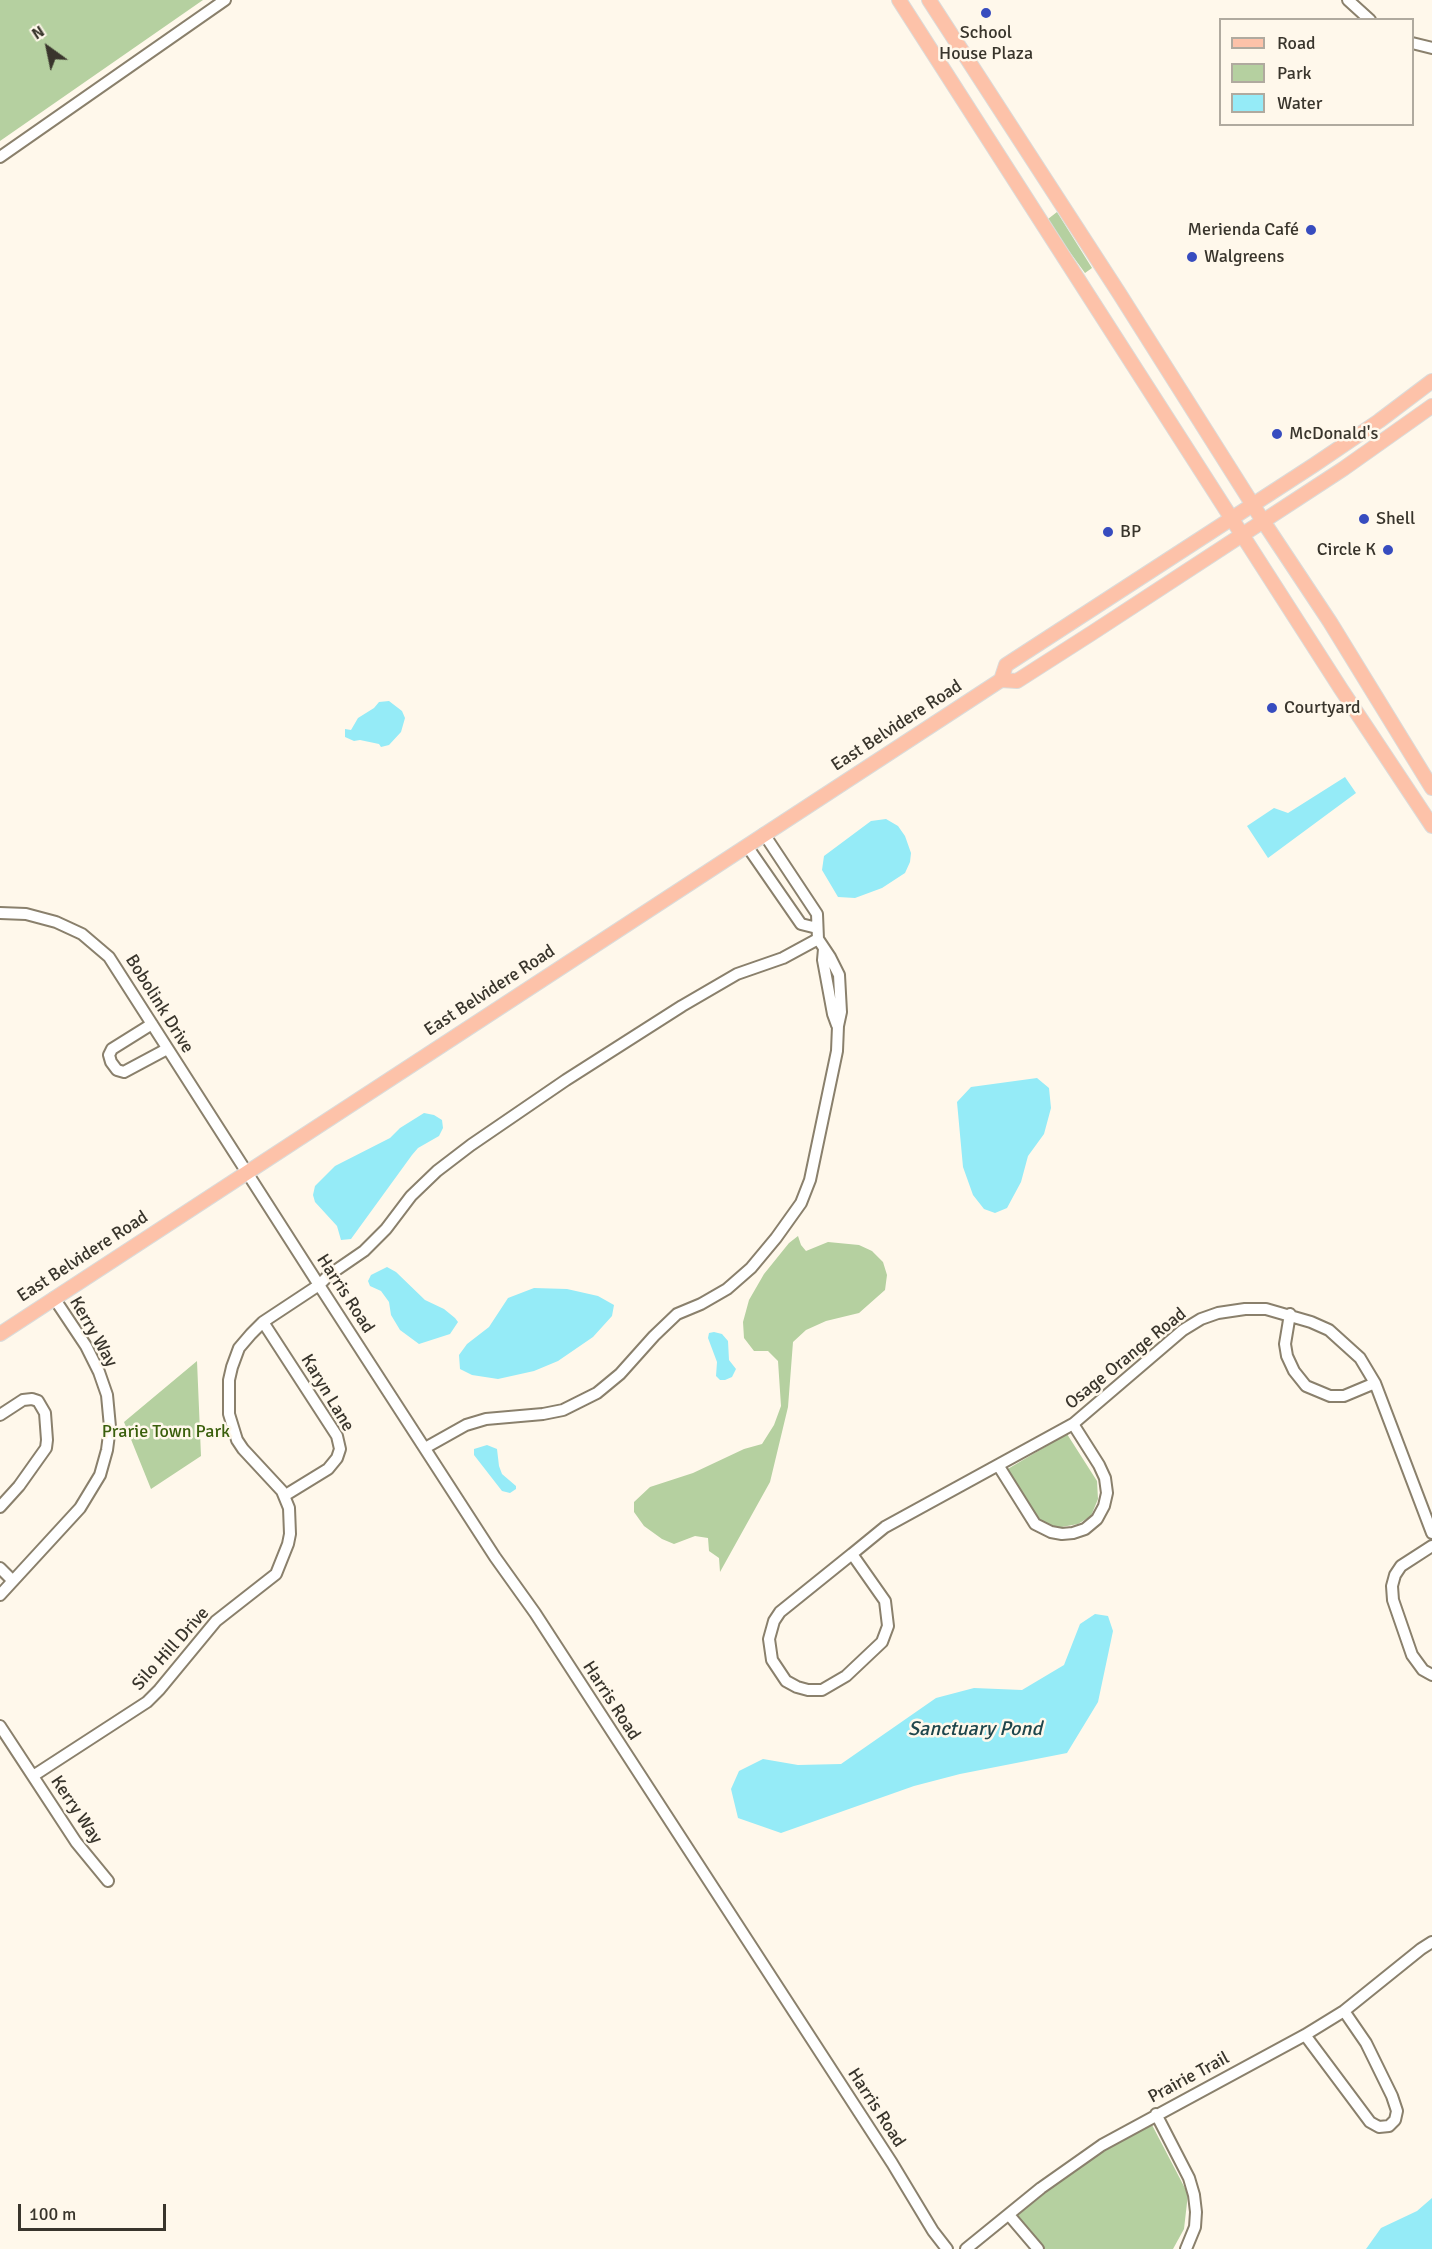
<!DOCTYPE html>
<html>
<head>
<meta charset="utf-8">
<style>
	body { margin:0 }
	#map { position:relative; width:1432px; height:2249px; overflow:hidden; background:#fff8eb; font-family:Signika,sans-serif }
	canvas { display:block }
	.legend { position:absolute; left:1219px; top:18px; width:195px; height:108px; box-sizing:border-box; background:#fff8eb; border:2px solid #b0aa9f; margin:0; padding:8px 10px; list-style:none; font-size:18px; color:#39352c }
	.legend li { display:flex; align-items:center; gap:12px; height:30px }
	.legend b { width:30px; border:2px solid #b0aa9f }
	.north { position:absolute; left:18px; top:18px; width:60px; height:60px; -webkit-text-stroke:4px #fff8eb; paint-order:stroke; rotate:327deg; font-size:16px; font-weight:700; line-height:24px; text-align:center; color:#39352c }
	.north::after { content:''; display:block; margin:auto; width:21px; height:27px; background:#39352c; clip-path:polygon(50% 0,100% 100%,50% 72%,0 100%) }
	.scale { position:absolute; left:18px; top:2204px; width:148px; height:27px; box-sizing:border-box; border:3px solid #39352c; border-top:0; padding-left:8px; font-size:18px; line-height:21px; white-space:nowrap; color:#39352c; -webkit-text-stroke:4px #fff8eb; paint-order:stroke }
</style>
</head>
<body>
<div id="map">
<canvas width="1432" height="2249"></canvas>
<ul class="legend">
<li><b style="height:8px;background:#fdc2a9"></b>Road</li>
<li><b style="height:16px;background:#b5d0a0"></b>Park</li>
<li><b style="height:16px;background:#95ebf7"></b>Water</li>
</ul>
<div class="north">N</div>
<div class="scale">100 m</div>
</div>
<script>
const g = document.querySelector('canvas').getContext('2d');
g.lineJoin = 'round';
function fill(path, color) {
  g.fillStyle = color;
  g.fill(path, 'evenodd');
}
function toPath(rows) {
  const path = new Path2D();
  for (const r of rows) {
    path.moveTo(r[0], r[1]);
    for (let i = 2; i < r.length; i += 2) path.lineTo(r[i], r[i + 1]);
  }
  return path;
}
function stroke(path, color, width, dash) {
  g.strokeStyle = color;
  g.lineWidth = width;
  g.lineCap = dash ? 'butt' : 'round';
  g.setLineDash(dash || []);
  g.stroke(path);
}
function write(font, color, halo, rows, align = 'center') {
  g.font = font + ' Signika,sans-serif';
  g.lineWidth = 5;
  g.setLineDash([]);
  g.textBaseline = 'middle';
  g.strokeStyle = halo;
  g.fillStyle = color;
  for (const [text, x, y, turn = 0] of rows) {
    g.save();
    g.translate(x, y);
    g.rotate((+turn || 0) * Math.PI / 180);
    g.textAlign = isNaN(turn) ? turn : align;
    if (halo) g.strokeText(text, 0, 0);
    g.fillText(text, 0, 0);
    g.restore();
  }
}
const green = toPath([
	[0,0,203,0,0,141],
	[1057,212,1092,268,1085,273,1061,240,1048,219],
	[798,1236,801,1245,806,1251,828,1242,859,1245,872,1251,883,1262,887,1275,885,1290,859,1313,826,1321,806,1330,793,1342,788,1407,770,1482,720,1572,719,1558,709,1551,708,1538,695,1536,674,1544,662,1539,644,1526,634,1512,634,1502,650,1487,693,1473,744,1449,762,1444,774,1425,781,1406,778,1361,768,1351,754,1351,744,1338,743,1322,749,1300,764,1274,789,1243],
	[197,1361,201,1456,151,1489,124,1422],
	[1067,1434,1097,1481,1098,1499,1091,1516,1078,1524,1056,1528,1040,1521,1006,1470],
	[1151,2123,1188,2194,1184,2229,1173,2249,1044,2249,1017,2216,1074,2170]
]);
const water = toPath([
	[389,701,402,711,405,718,401,732,389,745,381,747,379,744,360,740,354,741,345,737,345,729,351,730,358,718,374,708,379,702],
	[1345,777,1356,793,1268,858,1247,826,1274,808,1288,813],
	[886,819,898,826,905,836,911,853,910,862,905,873,882,888,855,898,838,897,822,870,824,856,871,821],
	[1037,1078,1049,1088,1051,1108,1044,1134,1028,1156,1021,1182,1007,1208,995,1213,984,1209,973,1195,963,1167,957,1102,971,1087],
	[424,1113,434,1115,442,1120,443,1128,439,1136,418,1148,412,1155,351,1239,341,1240,337,1226,315,1202,313,1195,315,1186,335,1166,390,1138,400,1128],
	[387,1267,396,1272,425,1300,444,1309,455,1318,458,1322,450,1334,419,1344,400,1330,391,1315,389,1302,381,1291,370,1286,368,1281,371,1275],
	[534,1288,567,1289,598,1296,614,1305,612,1316,593,1337,558,1361,534,1371,498,1379,472,1375,460,1369,459,1355,467,1344,489,1327,508,1298],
	[714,1332,722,1334,728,1341,729,1360,736,1369,732,1377,725,1380,720,1380,716,1376,717,1362,708,1338,709,1333],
	[487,1445,497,1449,499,1466,502,1474,516,1486,516,1489,510,1493,502,1491,474,1455,474,1449],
	[1095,1614,1108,1616,1113,1631,1098,1702,1067,1753,960,1774,914,1786,781,1833,738,1818,731,1789,739,1771,763,1759,798,1765,841,1764,936,1698,974,1688,1022,1690,1064,1665,1080,1624],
	[1432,2198,1432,2249,1366,2249,1381,2228,1417,2211]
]);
const minor = toPath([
	[1348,0,1370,20],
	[1412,43,1432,48],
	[0,157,225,0],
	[747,846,801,924,817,928],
	[0,913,26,914,56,922,82,934,109,957,319,1285,495,1557,535,1613,892,2163,933,2231,947,2249],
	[824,949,823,960,833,1014,837,1025],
	[152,1024,112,1049,109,1055,111,1062,117,1070,124,1072,167,1049],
	[1290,1314,1285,1344,1287,1356,1294,1371,1306,1386,1330,1396,1344,1396,1375,1383],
	[263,1322,337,1436,340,1449,337,1458,328,1469,284,1496],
	[0,1415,23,1400,32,1399,38,1401,45,1413,47,1440,46,1448,19,1486,0,1507],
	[425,1448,466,1425,486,1419,543,1414,563,1410,597,1393,620,1374,654,1336,677,1314,701,1304,727,1289,751,1268,776,1238,801,1203,810,1180,837,1051,838,1026,841,1012,839,975,830,957,818,939,817,914,764,834],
	[998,1465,1035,1524,1051,1532,1062,1534,1073,1533,1085,1529,1097,1519,1104,1506,1107,1493,1105,1478,1099,1465,1073,1424],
	[1432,1546,1401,1566,1395,1575,1392,1586,1393,1600,1412,1655,1423,1670,1432,1675],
	[852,1554,885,1527,1073,1424,1183,1330,1201,1319,1218,1313,1245,1309,1266,1309,1311,1322,1329,1330,1360,1358,1375,1383,1432,1533],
	[852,1554,885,1601,888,1626,882,1642,846,1676,822,1690,808,1690,797,1687,786,1681,772,1660,769,1639,774,1621,780,1612,852,1554],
	[0,1568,13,1581],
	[0,1595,80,1508,100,1475,107,1450,110,1427,107,1395,99,1372,86,1346,54,1298],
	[0,1726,76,1842,108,1881],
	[33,1776,147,1702,159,1690,216,1621,276,1574,288,1544,290,1534,289,1508,282,1491,243,1449,237,1440,229,1414,229,1380,232,1367,239,1348,251,1334,263,1322,319,1285,329,1275,364,1251,386,1229,411,1196,437,1171,471,1145,566,1080,682,1006,737,974,783,958,818,939],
	[1305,2035,1370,2122,1379,2127,1389,2126,1395,2120,1397,2111,1392,2096,1366,2043,1344,2011],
	[1156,2114,1189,2178,1194,2195,1196,2212,1195,2227,1186,2249],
	[1009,2215,1038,2249],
	[966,2249,1041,2188,1102,2145,1305,2035,1344,2011,1421,1949,1432,1942]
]);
const major = toPath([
	[899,0,1341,689,1432,826],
	[929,0,1119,293,1263,521,1330,622,1432,788],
	[1001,680,1006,665,1314,465,1379,421,1432,381],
	[0,1334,1001,680,1017,681,1092,633,1343,469,1432,406]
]);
const markers = [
	[986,13,6,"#374cbf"],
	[1311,230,6,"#374cbf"],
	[1192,257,6,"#374cbf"],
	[1277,434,6,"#374cbf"],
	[1364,519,6,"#374cbf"],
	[1108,532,6,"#374cbf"],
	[1388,550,6,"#374cbf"],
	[1272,708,6,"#374cbf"]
];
const poiNames = [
	["School",986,33,"center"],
	["House Plaza",986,54,"center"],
	["Merienda Café",1299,230,"right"],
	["Walgreens",1204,257],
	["McDonald's",1289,434],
	["Shell",1376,519],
	["BP",1120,532],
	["Circle K",1376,550,"right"],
	["Courtyard",1284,708]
];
const streetNames = [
	["East Belvidere Road",897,726,-33],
	["East Belvidere Road",490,991,-33],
	["Bobolink Drive",159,1004,58],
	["East Belvidere Road",83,1257,-33],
	["Harris Road",345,1294,57],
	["Kerry Way",93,1332,60],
	["Osage Orange Road",1126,1359,-39],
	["Karyn Lane",327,1393,59],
	["Silo Hill Drive",171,1649,-48],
	["Harris Road",611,1701,57],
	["Kerry Way",76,1810,56],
	["Prairie Trail",1189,2078,-28],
	["Harris Road",876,2108,57]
];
const parkNames = [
	["Prarie Town Park",166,1432]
];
const waterNames = [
	["Sanctuary Pond",975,1730]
];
fill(green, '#b5d0a0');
fill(water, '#95ebf7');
stroke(minor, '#8a806c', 14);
stroke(major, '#dbdbd9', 16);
stroke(minor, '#fff', 10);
stroke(major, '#fdc2a9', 14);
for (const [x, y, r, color] of markers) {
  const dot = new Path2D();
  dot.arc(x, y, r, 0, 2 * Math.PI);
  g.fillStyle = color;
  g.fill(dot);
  stroke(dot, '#fff8eb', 2);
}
write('18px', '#39352c', '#fff8eb', poiNames, 'left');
write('18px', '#39352c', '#fff8eb', streetNames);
write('18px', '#3a5f0c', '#fff8eb', parkNames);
write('italic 20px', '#1e464c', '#fff8eb', waterNames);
</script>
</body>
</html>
